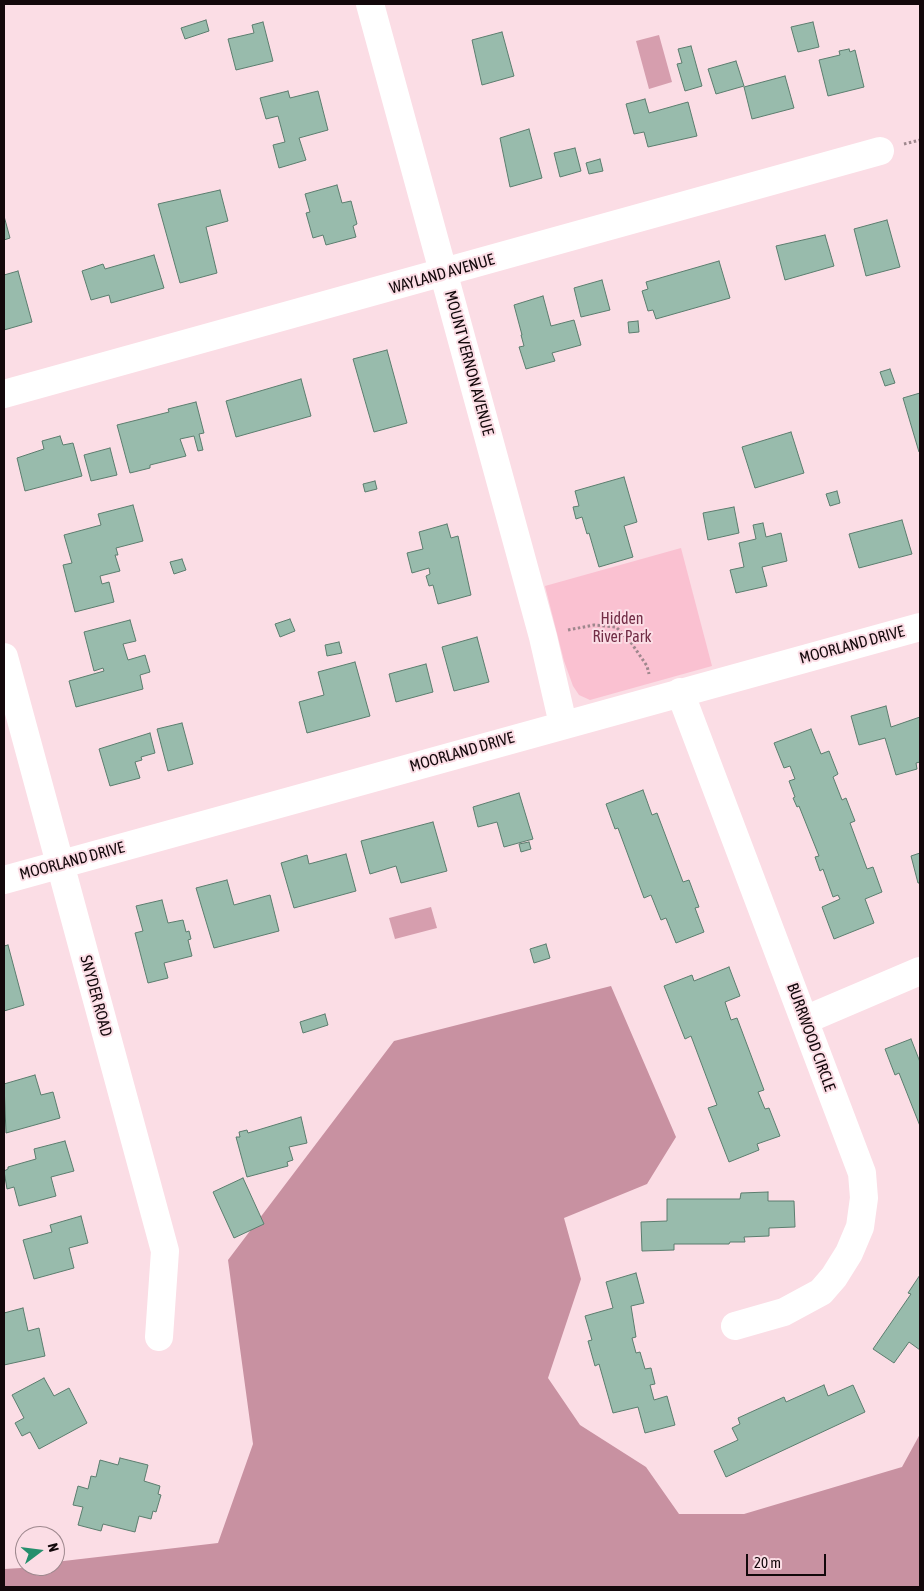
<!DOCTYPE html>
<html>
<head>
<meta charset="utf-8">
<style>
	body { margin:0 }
	#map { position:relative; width:924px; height:1591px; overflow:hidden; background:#fbdde5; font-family:"Asap Condensed",sans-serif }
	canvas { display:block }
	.frame { position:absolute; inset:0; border:5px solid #13080b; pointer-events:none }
	.north { position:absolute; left:15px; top:1526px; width:50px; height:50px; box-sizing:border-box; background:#fbdde5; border:1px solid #9e888e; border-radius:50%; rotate:75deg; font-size:14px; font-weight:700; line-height:20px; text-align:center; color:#13080b }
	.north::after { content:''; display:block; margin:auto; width:18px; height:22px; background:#258f6d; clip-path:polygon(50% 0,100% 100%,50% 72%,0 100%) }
	.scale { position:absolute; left:746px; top:1554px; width:80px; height:22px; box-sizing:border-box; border:2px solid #13080b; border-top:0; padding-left:6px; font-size:15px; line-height:18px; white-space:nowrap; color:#13080b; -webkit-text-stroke:4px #fbdde5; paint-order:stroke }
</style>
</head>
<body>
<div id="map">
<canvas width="924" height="1591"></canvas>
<div class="frame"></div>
<div class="north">N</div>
<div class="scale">20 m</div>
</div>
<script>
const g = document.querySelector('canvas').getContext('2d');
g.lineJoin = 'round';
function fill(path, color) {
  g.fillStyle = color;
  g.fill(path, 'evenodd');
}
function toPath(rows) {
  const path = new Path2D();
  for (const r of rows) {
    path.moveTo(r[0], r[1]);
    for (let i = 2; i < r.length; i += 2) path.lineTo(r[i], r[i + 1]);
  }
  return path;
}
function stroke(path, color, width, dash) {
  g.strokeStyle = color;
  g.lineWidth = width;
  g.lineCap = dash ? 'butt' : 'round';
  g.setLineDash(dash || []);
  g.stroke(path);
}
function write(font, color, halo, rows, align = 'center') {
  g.font = font + ' "Asap Condensed",sans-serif';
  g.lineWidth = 4;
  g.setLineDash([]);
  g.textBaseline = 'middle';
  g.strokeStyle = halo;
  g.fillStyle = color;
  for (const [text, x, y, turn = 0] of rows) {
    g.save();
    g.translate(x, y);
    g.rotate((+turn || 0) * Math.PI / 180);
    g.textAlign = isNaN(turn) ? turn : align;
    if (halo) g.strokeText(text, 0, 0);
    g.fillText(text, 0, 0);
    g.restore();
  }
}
const green = toPath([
	[681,548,712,666,590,700,579,695,573,686,564,661,545,586]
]);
const forest = toPath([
	[611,986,676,1137,647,1184,564,1218,581,1279,548,1378,580,1425,646,1467,679,1514,744,1514,902,1467,920,1434,920,1587,4,1587,4,1569,55,1566,55,1562,218,1543,253,1444,228,1260,394,1041]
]);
const water = toPath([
	[659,35,672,82,649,89,636,41],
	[431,907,437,928,395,939,389,918]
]);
const building = toPath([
	[206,20,209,31,185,39,181,28,206,20],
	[263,22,273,61,236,70,228,39,254,33,252,25,263,22],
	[813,22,819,47,798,52,791,27,813,22],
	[502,32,514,76,482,85,472,40,502,32],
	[691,46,702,86,685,91,677,64,682,63,678,49,691,46],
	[849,49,850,52,855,50,864,87,828,96,819,60,840,55,839,51,849,49],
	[736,61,744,86,716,94,708,69,736,61],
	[785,76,794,108,752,119,744,87,785,76],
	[288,91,290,98,318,91,328,130,299,138,306,160,279,168,273,145,285,142,278,116,266,119,260,98,288,91],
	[645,99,649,113,688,102,697,136,648,147,644,132,634,134,626,104,645,99],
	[529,129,542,178,510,187,500,138,529,129],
	[575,148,581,171,560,177,554,153,575,148],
	[600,159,603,171,589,174,586,163,600,159],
	[337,185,342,203,351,201,357,224,353,226,356,237,326,245,323,235,313,238,306,213,310,212,305,194,337,185],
	[220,190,228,221,206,227,217,273,180,283,158,204,220,190],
	[4,216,10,238,4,240,4,216],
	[887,220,900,267,866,276,854,229,887,220],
	[825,235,834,266,785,280,776,246,825,235],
	[154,255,164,288,111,303,109,295,91,300,82,271,103,264,105,269,154,255],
	[719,261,730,298,656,319,653,310,648,311,642,291,648,289,646,282,719,261],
	[18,271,32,322,4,330,4,275,18,271],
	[602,280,610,310,581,317,574,288,602,280],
	[543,296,551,326,574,320,581,345,552,353,555,361,526,369,519,347,524,346,521,335,522,335,514,305,543,296],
	[638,321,639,332,629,333,628,322,638,321],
	[387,350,407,423,374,432,353,359,387,350],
	[890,369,895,383,885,386,880,372,890,369],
	[301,379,311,416,236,437,226,401,301,379],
	[920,393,920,452,919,452,903,398,920,393],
	[196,402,204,433,199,434,203,450,198,451,194,436,180,439,186,456,150,465,150,468,130,473,117,425,169,412,168,409,196,402],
	[791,432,804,473,755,488,742,447,791,432],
	[60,436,63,445,73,443,82,476,25,491,17,458,44,449,42,441,60,436],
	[110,448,117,475,91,481,84,455,110,448],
	[624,477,637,522,624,526,633,557,599,567,589,533,587,534,582,517,576,519,573,507,579,506,575,491,624,477],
	[375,481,377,489,365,492,363,484,375,481],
	[837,491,840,503,830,506,826,494,837,491],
	[133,505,143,541,116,548,118,555,115,555,120,571,100,576,102,584,109,582,114,602,75,612,63,565,72,563,64,535,101,525,98,514,133,505],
	[734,507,739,533,708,540,703,513,734,507],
	[902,520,912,554,859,568,849,534,902,520],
	[763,523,766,537,781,533,787,561,762,567,767,586,736,593,730,570,744,567,739,543,756,539,753,525,763,523],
	[447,524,451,538,458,536,471,595,438,604,433,585,429,586,426,576,430,574,429,568,412,573,407,553,423,549,419,532,447,524],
	[182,559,186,570,174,574,170,562,182,559],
	[290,619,295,631,280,637,275,624,290,619],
	[130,620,136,641,123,644,128,660,145,655,150,672,140,675,143,689,76,707,69,681,104,671,103,668,94,671,84,632,130,620],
	[477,637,489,682,454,691,442,647,477,637],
	[339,642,342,653,327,656,325,645,339,642],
	[355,662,370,716,307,733,299,702,324,695,318,672,355,662],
	[426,664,433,692,396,702,389,674,426,664],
	[886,706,891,727,920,717,920,762,916,763,917,769,896,775,885,738,859,745,851,716,886,706],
	[182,723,193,764,168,771,157,729,182,723],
	[811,729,821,754,829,751,838,774,833,777,842,800,846,798,855,821,850,823,867,869,873,867,882,892,865,899,874,923,834,939,822,907,840,899,838,895,833,897,823,869,820,871,815,857,819,856,799,806,797,807,793,798,795,797,789,781,795,779,790,766,784,768,774,743,811,729],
	[150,733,155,753,141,757,142,760,135,762,140,778,110,786,99,749,150,733],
	[643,790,652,815,657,813,683,882,689,880,699,907,695,908,704,932,676,943,666,918,661,920,651,895,644,898,618,828,615,829,606,804,643,790],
	[519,793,533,839,504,847,497,822,478,827,473,807,519,793],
	[433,822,447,871,401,883,396,866,370,874,361,841,433,822],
	[529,842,531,849,521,852,519,844,529,842],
	[920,853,920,883,918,883,911,856,920,853],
	[346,854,356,891,294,908,281,863,307,855,309,864,346,854],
	[227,880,234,905,270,895,279,931,214,948,196,888,227,880],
	[162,900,168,923,183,920,186,932,189,931,191,939,188,940,192,956,164,963,168,978,148,983,135,933,143,931,136,906,162,900],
	[546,944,550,958,534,963,530,949,546,944],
	[8,945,24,1005,4,1011,4,946,8,945],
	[729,967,740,996,725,1002,731,1020,737,1018,764,1090,758,1092,765,1109,769,1108,780,1136,757,1144,759,1150,729,1162,708,1108,717,1105,691,1036,685,1039,664,986,692,975,694,981,729,967],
	[325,1014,328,1025,303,1033,300,1022,325,1014],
	[911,1039,920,1062,920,1126,899,1073,895,1075,885,1049,911,1039],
	[35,1075,41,1095,53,1092,60,1118,6,1133,4,1084,35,1075],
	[301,1117,307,1143,289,1147,293,1160,287,1162,288,1166,247,1177,236,1137,240,1137,239,1132,247,1130,248,1133,301,1117],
	[65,1141,74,1171,51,1177,56,1196,19,1206,14,1187,7,1189,4,1171,8,1169,8,1167,36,1159,34,1149,65,1141],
	[243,1178,264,1224,234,1238,213,1192,243,1178],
	[768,1192,768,1201,794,1201,795,1227,769,1228,769,1236,744,1237,745,1242,730,1242,729,1244,674,1244,674,1250,642,1251,641,1222,667,1221,667,1199,740,1199,741,1193,768,1192],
	[81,1216,88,1243,69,1248,74,1268,34,1279,23,1240,52,1232,50,1225,81,1216],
	[636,1273,644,1303,631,1306,636,1337,632,1338,636,1353,640,1352,645,1369,651,1368,655,1384,650,1385,654,1400,667,1396,675,1425,645,1433,638,1407,613,1413,599,1364,595,1366,588,1341,592,1340,585,1316,613,1308,606,1282,636,1273],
	[920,1275,920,1350,909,1342,894,1363,873,1349,911,1294,908,1293,920,1275],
	[23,1308,28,1331,39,1328,45,1356,4,1365,4,1313,23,1308],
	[44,1378,54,1396,69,1388,87,1423,39,1449,30,1432,22,1436,15,1423,24,1418,12,1395,44,1378],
	[824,1385,828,1396,853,1385,865,1412,726,1477,714,1451,738,1440,732,1428,740,1424,738,1418,784,1397,786,1402,824,1385],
	[120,1458,148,1465,144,1481,160,1486,158,1494,161,1495,156,1512,153,1511,151,1519,139,1516,135,1532,103,1524,101,1531,78,1525,83,1507,73,1505,78,1486,88,1489,91,1476,96,1477,100,1460,118,1465,120,1458]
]);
const path = toPath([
	[904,144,920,140],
	[568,630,594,625,616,627,630,641,647,666,649,674]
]);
const street = toPath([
	[370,4,543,637,563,724],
	[4,394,880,151],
	[4,657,165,1251,159,1337],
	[680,692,862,1173,864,1198,860,1227,849,1253,834,1277,821,1292,784,1312,735,1326],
	[4,880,920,627],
	[805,1020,920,971]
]);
const streetNames = [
	["WAYLAND AVENUE",442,274,-16],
	["MOUNT VERNON AVENUE",469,363,75],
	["MOORLAND DRIVE",852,645,-15],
	["MOORLAND DRIVE",462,752,-16],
	["MOORLAND DRIVE",72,861,-15],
	["SNYDER ROAD",96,996,75],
	["BURRWOOD CIRCLE",811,1037,70]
];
const parkNames = [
	["Hidden",622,619],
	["River Park",622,637]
];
fill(green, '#fac1d1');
fill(forest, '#c891a1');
fill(water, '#d69eae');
fill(building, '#98bbac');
stroke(building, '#5b7d6e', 1);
stroke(path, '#9e878d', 3, [2.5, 2.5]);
stroke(street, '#fff', 28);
write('16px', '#13080b', '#fbdde5', streetNames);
write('16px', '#722d46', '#fbdde5', parkNames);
</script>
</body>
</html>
